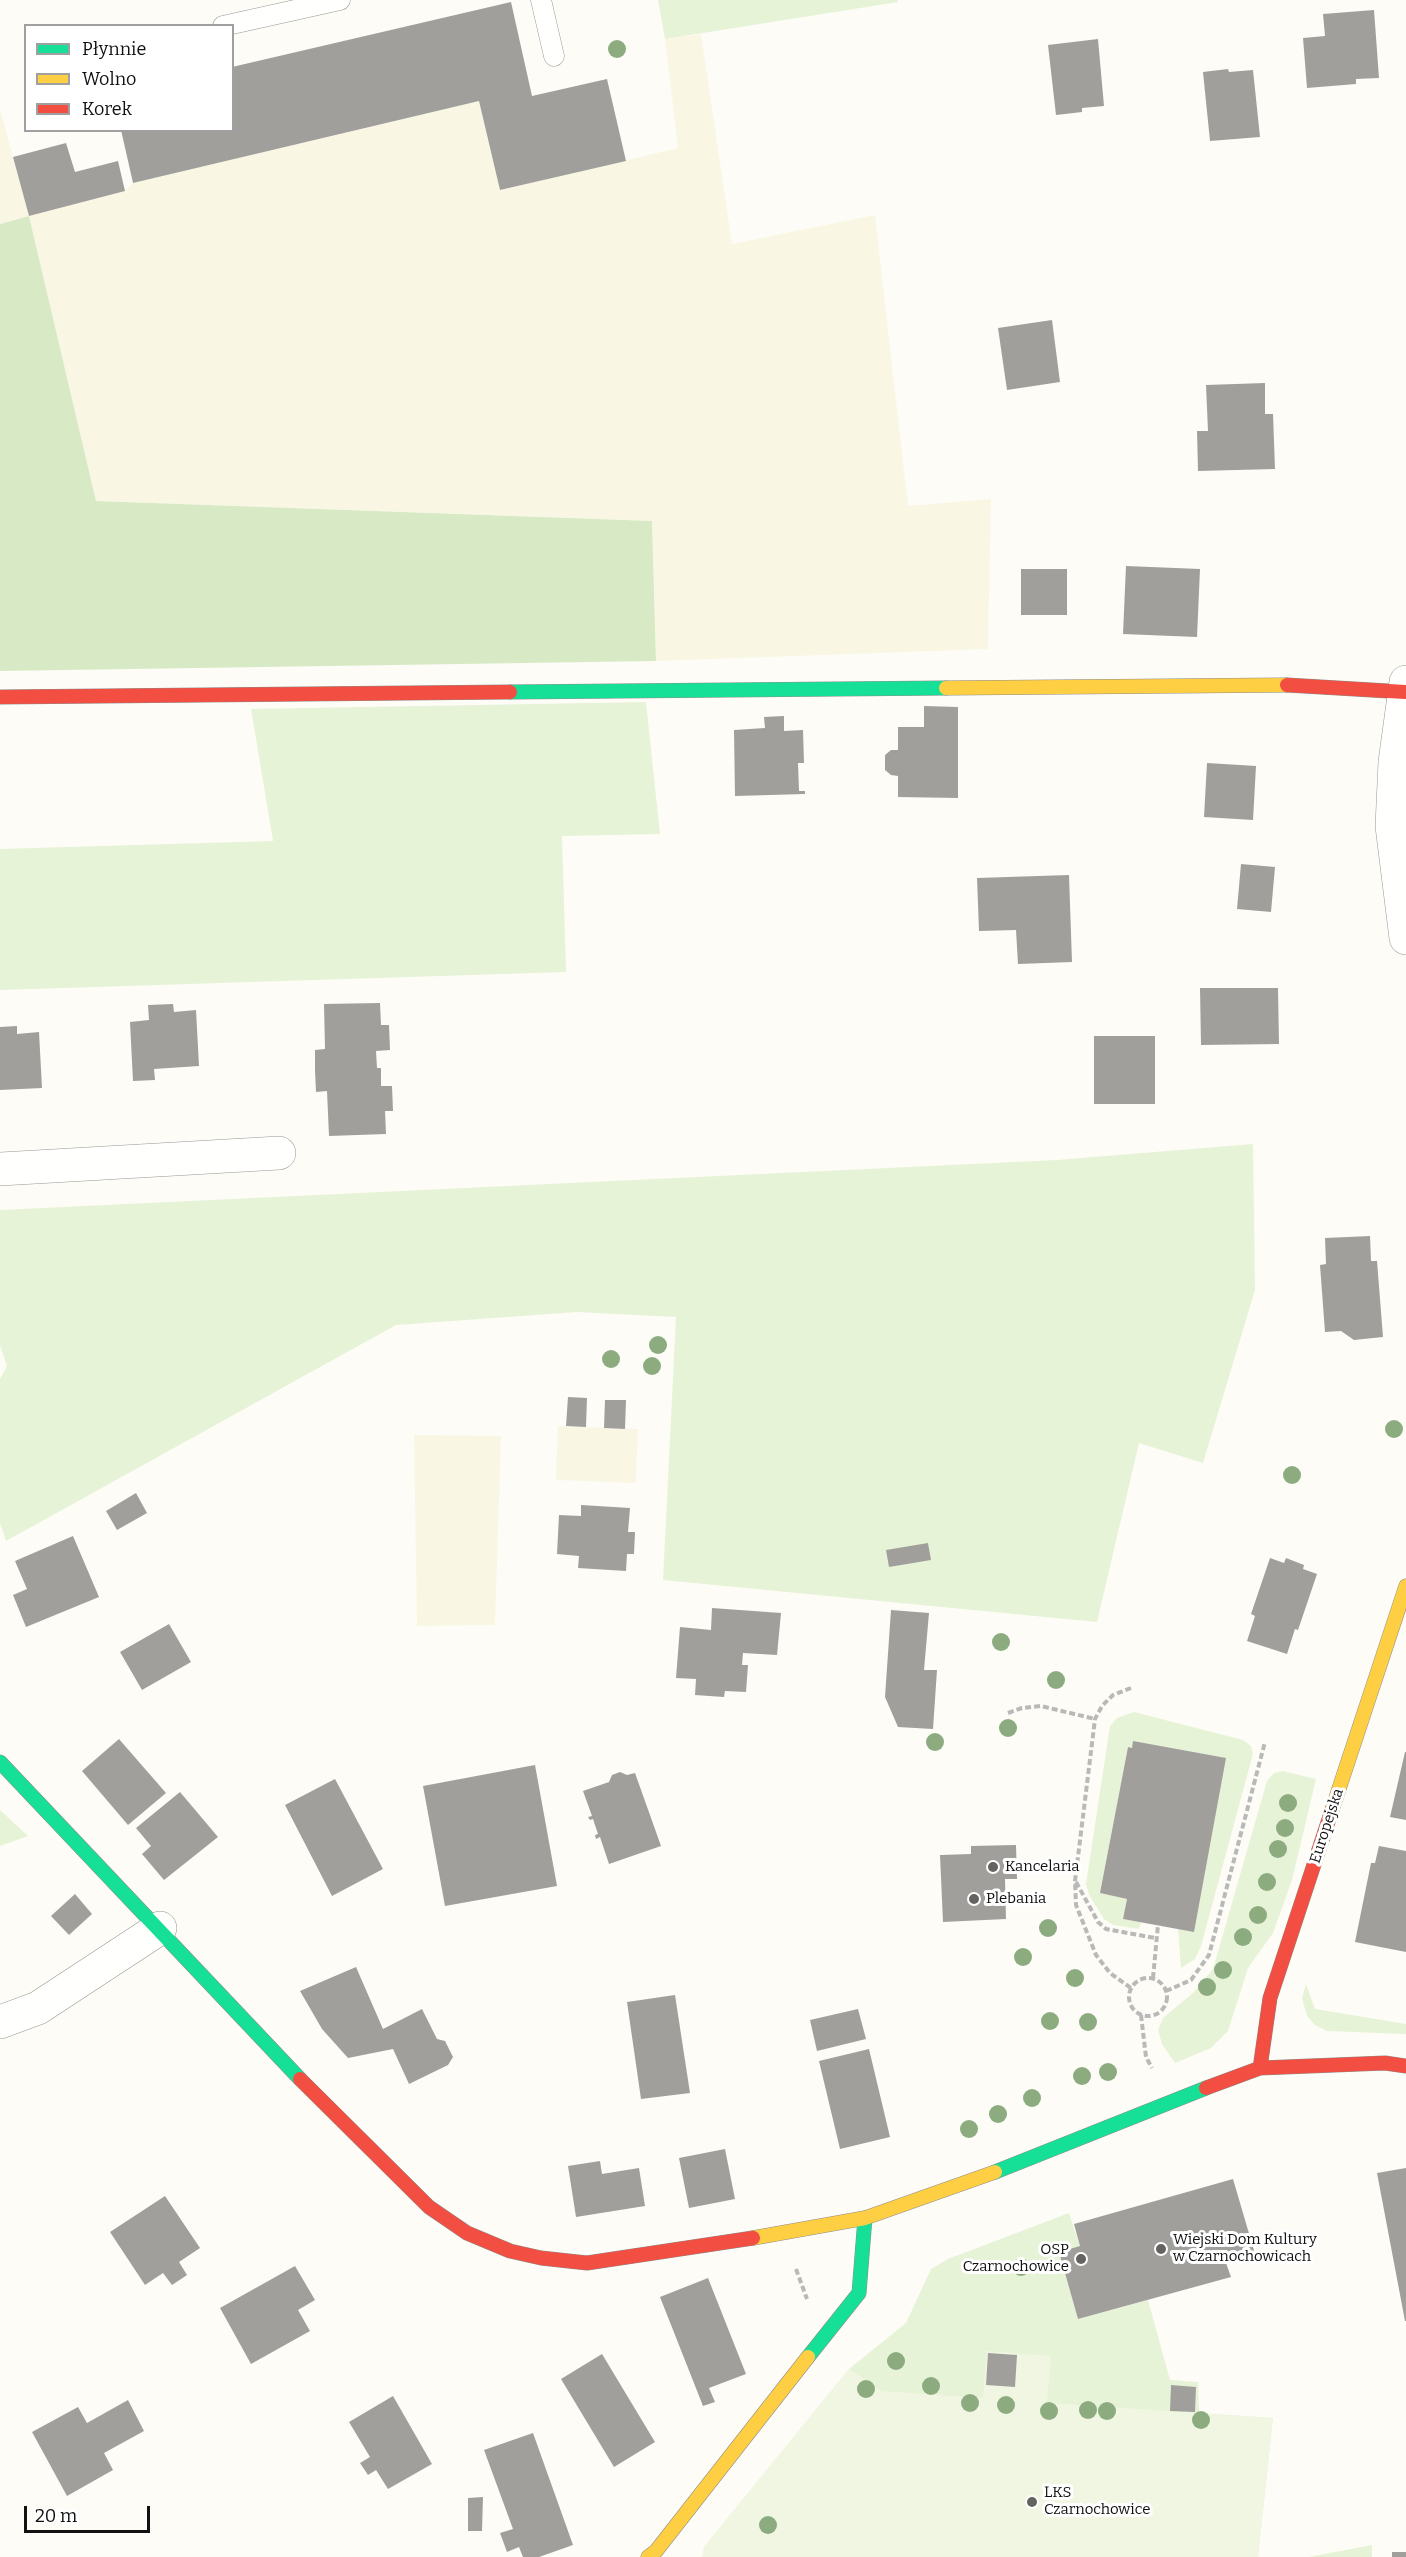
<!DOCTYPE html>
<html>
<head>
<meta charset="utf-8">
<style>
	body { margin:0 }
	#map { position:relative; width:1406px; height:2557px; overflow:hidden; background:#fdfcf7; font-family:Bitter,serif }
	canvas { display:block }
	.legend { position:absolute; left:24px; top:24px; width:210px; height:108px; box-sizing:border-box; background:#fff; border:2px solid #a0a0a0; margin:0; padding:8px 10px; list-style:none; font-size:18px; color:#111 }
	.legend li { display:flex; align-items:center; gap:12px; height:30px }
	.legend b { width:30px; border:2px solid #a0a0a0 }
	.scale { position:absolute; left:24px; top:2506px; width:126px; height:27px; box-sizing:border-box; border:3px solid #111; border-top:0; padding-left:8px; font-size:18px; line-height:21px; white-space:nowrap; color:#111; -webkit-text-stroke:4px #fff; paint-order:stroke }
</style>
</head>
<body>
<div id="map">
<canvas width="1406" height="2557"></canvas>
<ul class="legend">
<li><b style="height:8px;background:#16e098"></b>Płynnie</li>
<li><b style="height:8px;background:#ffcf43"></b>Wolno</li>
<li><b style="height:8px;background:#f24e42"></b>Korek</li>
</ul>
<div class="scale">20 m</div>
</div>
<script>
const g = document.querySelector('canvas').getContext('2d');
g.lineJoin = 'round';
function fill(path, color) {
  g.fillStyle = color;
  g.fill(path, 'evenodd');
}
function toPath(rows) {
  const path = new Path2D();
  for (const r of rows) {
    if (r.length === 3) {
      path.moveTo(r[0] + r[2], r[1]);
      path.arc(r[0], r[1], r[2], 0, 2 * Math.PI);
      continue;
    }
    path.moveTo(r[0], r[1]);
    for (let i = 2; i < r.length; i += 2) path.lineTo(r[i], r[i + 1]);
  }
  return path;
}
function stroke(path, color, width, dash) {
  g.strokeStyle = color;
  g.lineWidth = width;
  g.lineCap = dash ? 'butt' : 'round';
  g.setLineDash(dash || []);
  g.stroke(path);
}
function write(font, color, halo, rows, align = 'center') {
  g.font = font + ' Bitter,serif';
  g.lineWidth = 6;
  g.setLineDash([]);
  g.textBaseline = 'middle';
  g.strokeStyle = halo;
  g.fillStyle = color;
  for (const [text, x, y, turn = 0] of rows) {
    g.save();
    g.translate(x, y);
    g.rotate((+turn || 0) * Math.PI / 180);
    g.textAlign = isNaN(turn) ? turn : align;
    if (halo) g.strokeText(text, 0, 0);
    g.fillText(text, 0, 0);
    g.restore();
  }
}
const farmland = toPath([
	[701,34,732,244,875,215,908,506,991,499,988,649,656,661,652,521,96,501,29,216,0,224,0,109,29,216,125,191,133,183,479,101,500,190,678,148,665,39],
	[558,1426,638,1429,636,1483,556,1480],
	[414,1435,501,1436,495,1625,417,1626]
]);
const green = toPath([
	[658,0,898,0,898,2,665,39],
	[646,702,660,834,562,836,566,972,0,990,0,849,273,841,251,709],
	[1253,1144,1255,1290,1203,1463,1139,1443,1097,1622,663,1580,676,1317,577,1312,396,1325,6,1541,0,1523,0,1379,7,1366,0,1345,0,1210,1057,1160],
	[1134,1712,1243,1740,1251,1746,1253,1754,1201,1946,1195,1959,1181,1968,1178,1929,1132,1748,1128,1747,1100,1893,1127,1899,1123,1919,1141,1922,1139,1929,1113,1925,1104,1919,1089,1895,1086,1884,1110,1726,1117,1718],
	[1283,1771,1316,1779,1292,1880,1273,1933,1248,1968,1228,2031,1211,2048,1175,2063,1162,2044,1158,2030,1163,2018,1194,1992,1213,1969,1267,1781,1274,1773],
	[0,1810,28,1836,0,1846],
	[1306,1984,1315,2009,1406,2024,1406,2034,1327,2031,1315,2025,1307,2016,1302,1998],
	[1069,2213,1080,2246,1059,2252,1078,2319,1148,2300,1170,2380,1198,2382,1199,2413,1273,2418,1258,2557,704,2557,704,2547,849,2369,906,2323,931,2269,948,2259],
	[1372,2545,1372,2557,1309,2557]
]);
const forest = toPath([
	[29,216,96,501,652,521,656,661,0,671,0,224]
]);
const pitch = toPath([
	[987,2351,1051,2356,1047,2403,1273,2418,1258,2557,702,2557,704,2547,849,2369,882,2391,983,2398]
]);
const building = toPath([
	[511,2,532,96,607,79,626,161,500,190,479,101,133,183,121,130,232,130,232,67],
	[1374,10,1379,78,1356,79,1356,84,1307,88,1303,38,1325,36,1323,14],
	[1098,39,1104,106,1082,108,1082,112,1056,115,1048,45],
	[1228,69,1229,72,1253,70,1260,137,1210,141,1203,72],
	[66,143,75,172,118,161,125,191,29,216,13,157],
	[1052,320,1060,382,1007,390,998,328],
	[1265,383,1265,414,1273,414,1275,469,1198,471,1197,431,1208,431,1206,385],
	[1126,566,1200,569,1197,637,1123,634],
	[1021,569,1067,569,1067,615,1021,615],
	[924,706,958,707,958,798,898,797,898,776,891,775,885,770,885,755,891,750,898,750,898,727,924,727],
	[784,716,784,731,803,730,804,763,798,763,799,791,805,791,805,794,735,796,734,730,765,728,764,717],
	[1207,763,1256,766,1253,820,1204,817],
	[1241,864,1275,867,1271,912,1237,909],
	[1069,875,1072,962,1018,964,1016,930,979,931,977,878],
	[1200,988,1278,988,1279,1044,1201,1045],
	[380,1003,381,1025,389,1025,390,1050,376,1051,377,1068,381,1068,381,1086,392,1086,393,1111,385,1111,386,1134,329,1136,327,1091,316,1092,315,1070,315,1050,325,1049,324,1004],
	[173,1004,174,1012,196,1010,199,1066,154,1069,155,1080,133,1081,130,1022,149,1020,148,1005],
	[17,1026,17,1034,39,1032,42,1088,0,1090,0,1027],
	[1094,1036,1155,1036,1155,1104,1094,1104],
	[1370,1236,1371,1261,1377,1261,1383,1337,1354,1340,1341,1331,1325,1332,1320,1265,1326,1264,1325,1238],
	[568,1397,587,1398,586,1427,566,1426],
	[605,1400,626,1400,625,1429,604,1428],
	[136,1493,147,1513,117,1530,106,1511],
	[581,1505,630,1508,628,1532,635,1532,634,1554,627,1554,626,1571,578,1568,579,1556,557,1554,559,1515,581,1516],
	[73,1536,99,1597,26,1627,13,1595,27,1589,15,1561],
	[928,1543,931,1560,889,1567,886,1550],
	[1270,1558,1284,1563,1286,1558,1304,1565,1303,1569,1317,1574,1298,1630,1295,1629,1287,1654,1247,1641,1255,1616,1251,1614],
	[712,1608,781,1613,777,1655,743,1653,742,1665,748,1665,746,1692,725,1691,724,1697,695,1695,696,1679,676,1678,680,1627,711,1630],
	[891,1610,929,1613,924,1670,937,1670,933,1729,898,1727,885,1697],
	[169,1624,191,1662,142,1690,120,1652],
	[119,1739,166,1793,128,1825,82,1771],
	[1133,1741,1226,1758,1194,1932,1123,1919,1127,1899,1100,1893,1128,1747,1132,1748],
	[1405,1752,1406,1752,1406,1820,1390,1817],
	[535,1765,557,1886,445,1906,423,1786],
	[620,1772,627,1775,635,1773,661,1846,609,1864,600,1837,596,1839,595,1835,598,1834,593,1819,590,1820,588,1817,592,1816,583,1791,609,1782,612,1775],
	[335,1779,383,1869,332,1896,285,1805],
	[180,1792,218,1837,164,1880,142,1854,151,1846,136,1828],
	[1016,1845,1017,1879,1005,1879,1006,1919,943,1922,940,1855,971,1854,971,1846],
	[1379,1846,1406,1851,1406,1952,1355,1942,1371,1863,1375,1863],
	[75,1894,92,1914,69,1935,51,1916],
	[356,1967,383,2029,422,2009,437,2039,445,2041,453,2057,448,2065,409,2084,393,2049,348,2058,322,2029,300,1991],
	[675,1995,690,2093,641,2099,627,2002],
	[858,2009,866,2039,817,2051,810,2020],
	[869,2049,890,2137,840,2149,819,2061],
	[725,2149,735,2199,689,2208,679,2158],
	[600,2161,602,2174,639,2168,645,2206,576,2217,568,2166],
	[1406,2168,1406,2321,1405,2321,1377,2173],
	[1233,2179,1255,2254,1226,2263,1231,2277,1078,2319,1059,2252,1080,2246,1074,2224],
	[165,2196,200,2248,179,2262,187,2275,172,2285,163,2273,145,2285,110,2232],
	[295,2266,315,2300,298,2310,310,2331,251,2364,220,2308],
	[708,2278,746,2374,709,2388,715,2402,703,2406,660,2297],
	[988,2353,1017,2355,1015,2387,986,2385],
	[602,2354,655,2442,614,2467,561,2379],
	[1171,2385,1196,2387,1195,2412,1170,2411],
	[393,2396,432,2464,388,2489,376,2470,368,2475,360,2463,370,2457,349,2422],
	[128,2400,144,2431,104,2453,113,2470,67,2496,32,2432,78,2407,87,2423],
	[533,2433,573,2545,539,2557,523,2557,519,2547,507,2552,500,2533,513,2529,484,2450],
	[483,2497,482,2531,468,2531,468,2498],
	[1392,2552,1406,2552,1406,2557,1392,2557]
]);
const path = toPath([
	[1131,1688,1113,1695,1102,1706,1095,1719,1075,1881,1076,1905,1096,1955,1110,1973,1131,1988],
	[1008,1713,1022,1708,1041,1706,1095,1719],
	[1076,1882,1098,1922,1106,1929,1155,1938],
	[1148,1997,19],
	[1153,1978,1158,1925],
	[1166,1991,1191,1980,1209,1955,1265,1742],
	[1141,2015,1146,2057,1152,2068],
	[796,2269,807,2299]
]);
const lane = toPath([
	[541,0,554,56],
	[223,26,340,0]
]);
const street = toPath([
	[1406,682,1395,762,1392,826,1406,938],
	[0,1169,279,1153],
	[0,2022,38,2008,160,1928]
]);
const fast = toPath([
	[510,692,946,688],
	[0,1762,300,2079],
	[995,2172,1206,2088],
	[808,2357,859,2293,865,2218]
]);
const slow = toPath([
	[946,688,1287,685],
	[1332,1810,1406,1586],
	[753,2238,865,2218,995,2172],
	[648,2557,656,2551,808,2357]
]);
const jam = toPath([
	[1287,685,1405,692],
	[0,697,510,692],
	[1260,2068,1270,1998,1332,1810],
	[300,2079,429,2207,467,2233,510,2251,541,2258,587,2263,753,2238],
	[1206,2088,1260,2068,1385,2063,1406,2066]
]);
const trees = [
	[617,49],
	[658,1345],
	[611,1359],
	[652,1366],
	[1394,1429],
	[1292,1475],
	[1001,1642],
	[1056,1680],
	[1008,1728],
	[935,1742],
	[1288,1803],
	[1285,1828],
	[1278,1849],
	[1267,1882],
	[1258,1915],
	[1048,1928],
	[1243,1937],
	[1023,1957],
	[1223,1970],
	[1075,1978],
	[1207,1987],
	[1050,2021],
	[1088,2022],
	[1108,2072],
	[1082,2076],
	[1032,2098],
	[998,2114],
	[969,2129],
	[1021,2267],
	[896,2361],
	[931,2386],
	[866,2389],
	[970,2403],
	[1006,2405],
	[1088,2410],
	[1049,2411],
	[1107,2411],
	[1201,2420],
	[768,2525]
];
const markers = [
	[993,1867,6,"#646362"],
	[974,1899,6,"#646362"],
	[1161,2249,6,"#646362"],
	[1081,2259,6,"#646362"],
	[1032,2502,6,"#646362"]
];
const streetNames = [
	["Europejska",1327,1826,-72]
];
const poiNames = [
	["Kancelaria",1005,1867],
	["Plebania",986,1899],
	["Wiejski Dom Kultury",1173,2240],
	["w Czarnochowicach",1173,2257],
	["OSP",1069,2250,"right"],
	["Czarnochowice",1069,2267,"right"],
	["LKS",1044,2493],
	["Czarnochowice",1044,2510]
];
fill(farmland, '#f9f7e4');
fill(green, '#e7f3d7');
fill(forest, '#d8eac5');
fill(pitch, '#f0f6e1');
fill(building, '#a19f9c');
stroke(lane, '#979795', 21);
stroke(street, '#979795', 34);
stroke(fast, '#8e8d8b', 15);
stroke(slow, '#8e8d8b', 15);
stroke(jam, '#8e8d8b', 15);
stroke(path, '#b9b9b8', 4, [6, 3]);
stroke(lane, '#fffffe', 20);
stroke(street, '#fffffe', 33);
stroke(fast, '#16e098', 14);
stroke(slow, '#ffcf43', 14);
stroke(jam, '#f24e42', 14);
g.fillStyle = '#8cac80';
for (const [x, y] of trees) {
  g.beginPath();
  g.arc(x, y, 9, 0, 2 * Math.PI);
  g.fill();
}
for (const [x, y, r, color] of markers) {
  const dot = new Path2D();
  dot.arc(x, y, r, 0, 2 * Math.PI);
  g.fillStyle = color;
  g.fill(dot);
  stroke(dot, '#fff', 2);
}
write('15px', '#111', '#fff', streetNames);
write('15px', '#111', '#fff', poiNames, 'left');
</script>
</body>
</html>
